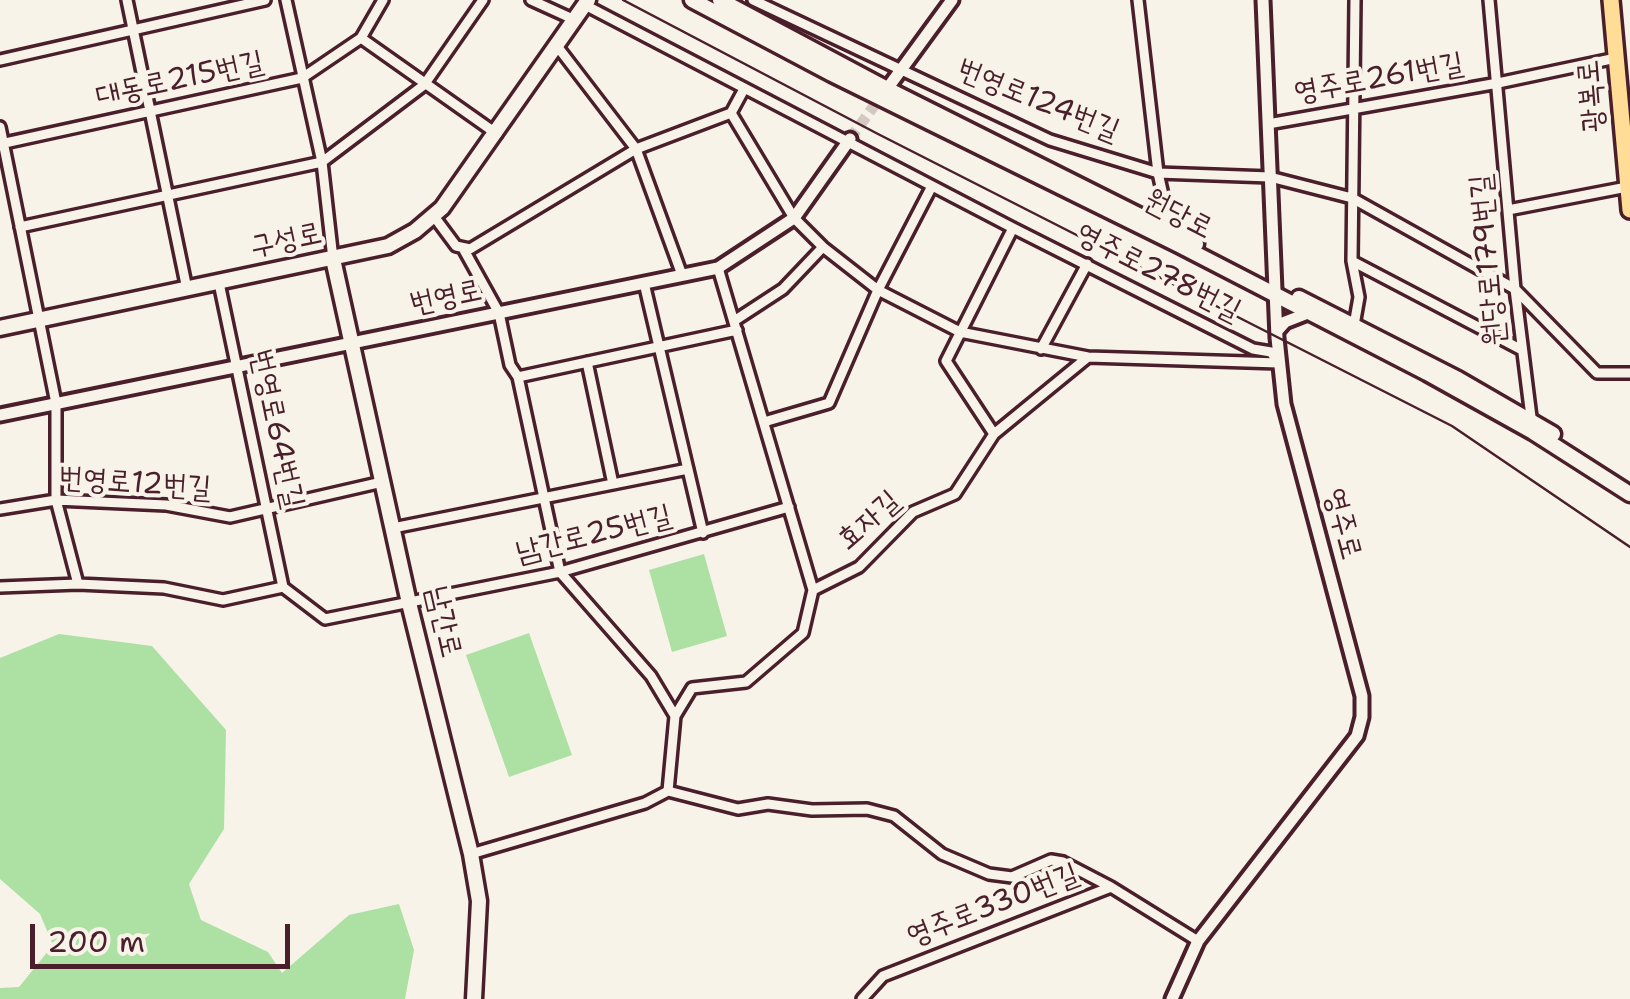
<!DOCTYPE html>
<html>
<head>
<meta charset="utf-8">
<style>
	body { margin:0 }
	#map { position:relative; width:1630px; height:999px; overflow:hidden; background:#f7f3e8; font-family:"Shantell Sans",sans-serif }
	canvas { display:block }
	.scale { position:absolute; left:30px; top:924px; width:260px; height:45px; box-sizing:border-box; border:5px solid #4a1f2b; border-top:0; padding-left:12px; font-size:30px; line-height:35px; white-space:nowrap; color:#4a1f2b; -webkit-text-stroke:8px #f7f3e8; paint-order:stroke }
</style>
</head>
<body>
<div id="map">
<canvas width="1630" height="999"></canvas>
<div class="scale">200 m</div>
</div>
<script>
const g = document.querySelector('canvas').getContext('2d');
g.lineJoin = 'round';
function fill(path, color) {
  g.fillStyle = color;
  g.fill(path, 'evenodd');
}
function toPath(rows) {
  const path = new Path2D();
  for (const r of rows) {
    path.moveTo(r[0], r[1]);
    for (let i = 2; i < r.length; i += 2) path.lineTo(r[i], r[i + 1]);
  }
  return path;
}
function stroke(path, color, width, dash) {
  g.strokeStyle = color;
  g.lineWidth = width;
  g.lineCap = dash ? 'butt' : 'round';
  g.setLineDash(dash || []);
  g.stroke(path);
}
function write(font, color, halo, rows, align = 'center') {
  g.font = font + ' "Shantell Sans","Poor Story",sans-serif';
  g.lineWidth = 8;
  g.setLineDash([]);
  g.textBaseline = 'middle';
  g.strokeStyle = halo;
  g.fillStyle = color;
  for (const [text, x, y, turn = 0] of rows) {
    g.save();
    g.translate(x, y);
    g.rotate((+turn || 0) * Math.PI / 180);
    g.textAlign = isNaN(turn) ? turn : align;
    if (halo) g.strokeText(text, 0, 0);
    g.fillText(text, 0, 0);
    g.restore();
  }
}
const green = toPath([
	[704,554,727,636,672,652,649,570],
	[529,633,572,755,509,777,466,655],
	[59,634,152,646,226,730,224,829,189,884,201,920,268,952,282,973,349,915,399,904,414,950,405,999,0,999,0,988,19,987,53,945,40,914,0,879,0,658]
]);
const tertiaryTunnel = toPath([
	[850,139,884,92]
]);
const minor = toPath([
	[127,0,187,289],
	[286,0,322,162,333,259],
	[531,0,575,20],
	[753,0,1050,140,1158,173,1270,177,1352,198,1515,289,1597,373,1630,373],
	[1138,0,1158,173,1171,230],
	[1489,0,1515,289,1532,425],
	[585,5,1013,228,1253,349,1271,352,1279,363],
	[361,38,497,134],
	[557,46,636,149,682,275],
	[0,60,265,0],
	[731,113,794,218,823,247,878,290,960,332,1088,357,1279,363],
	[1268,124,1498,83,1616,58],
	[0,127,56,403,56,500,78,584],
	[0,144,302,78,361,38,383,0],
	[1508,210,1627,187],
	[433,215,456,246,470,249,636,149,731,113,744,89],
	[20,227,322,162,424,85,483,0],
	[464,250,499,313,510,365,518,377,560,572,651,676,675,716],
	[1352,261,1522,350],
	[718,268,813,590],
	[219,283,283,587],
	[644,283,703,533],
	[734,321,783,289,823,247],
	[1353,331,1359,297,1352,261,1355,0],
	[1041,349,1087,264],
	[587,362,613,484],
	[518,377,737,330],
	[764,422,829,403,878,290,932,186],
	[994,434,946,361,1013,228],
	[0,509,56,500,166,505,230,517,382,482],
	[393,528,688,469],
	[0,587,78,584,164,588,223,600,283,587,325,619,560,572,789,507],
	[668,791,738,809,768,804,812,810,867,809,894,816,942,854,989,874,1012,877,1051,860,1063,862,1111,887],
	[471,854,645,803,668,791,675,716,692,688,746,682,803,633,813,590,859,567,913,512,955,494,994,434,1088,357],
	[862,999,883,976,1111,887,1198,941]
]);
const tertiary = toPath([
	[887,89,952,0],
	[1277,331,1285,322,1308,313],
	[0,415,718,268,794,218,850,139],
	[1172,999,1198,941,1357,736,1362,717,1362,696,1284,404,1277,338,1263,0]
]);
const secondary = toPath([
	[692,0,832,74,1179,245,1427,373,1533,432,1630,494],
	[720,0,887,89,1196,244],
	[333,259,409,603,471,854,479,901,474,999],
	[1299,298,1458,379,1553,434],
	[0,328,388,246,415,231,442,208,588,0]
]);
const primary = toPath([
	[1611,0,1630,210]
]);
const rail = toPath([
	[623,0,878,134,1452,426,1630,547]
]);
const streetNames = [
	["영주로261번길",1379,79,-10],
	["대동로215번길",180,80,-12],
	["광복로",1592,96,-95],
	["번영로124번길",1038,101,22],
	["원당로",1178,215,27],
	["구성로",286,241,-12],
	["원당로179번길",1489,260,-95],
	["영주로278번길",1158,273,27],
	["번영로",446,298,-12],
	["번영로64번길",276,429,78],
	["번영로12번길",135,484,4],
	["효자길",869,521,-41],
	["영주로",1342,524,75],
	["남간로25번길",594,535,-14],
	["남간로",443,622,77],
	["영주로330번길",993,906,-21]
];
fill(green, '#ace1a3');
stroke(tertiaryTunnel, '#d4c9c2', 11, [11, 5.5]);
stroke(minor, '#4a1f2b', 16);
stroke(tertiary, '#4a1f2b', 19);
stroke(secondary, '#4a1f2b', 21);
stroke(primary, '#4a1f2b', 22);
stroke(minor, '#f7f3e8', 9);
stroke(tertiary, '#f7f3e8', 11);
stroke(secondary, '#f7f3e8', 14);
stroke(primary, '#ffdd96', 15);
stroke(rail, '#4a1f2b', 2.5);
write('30px', '#4a1f2b', '#f7f3e8', streetNames);
</script>
</body>
</html>
